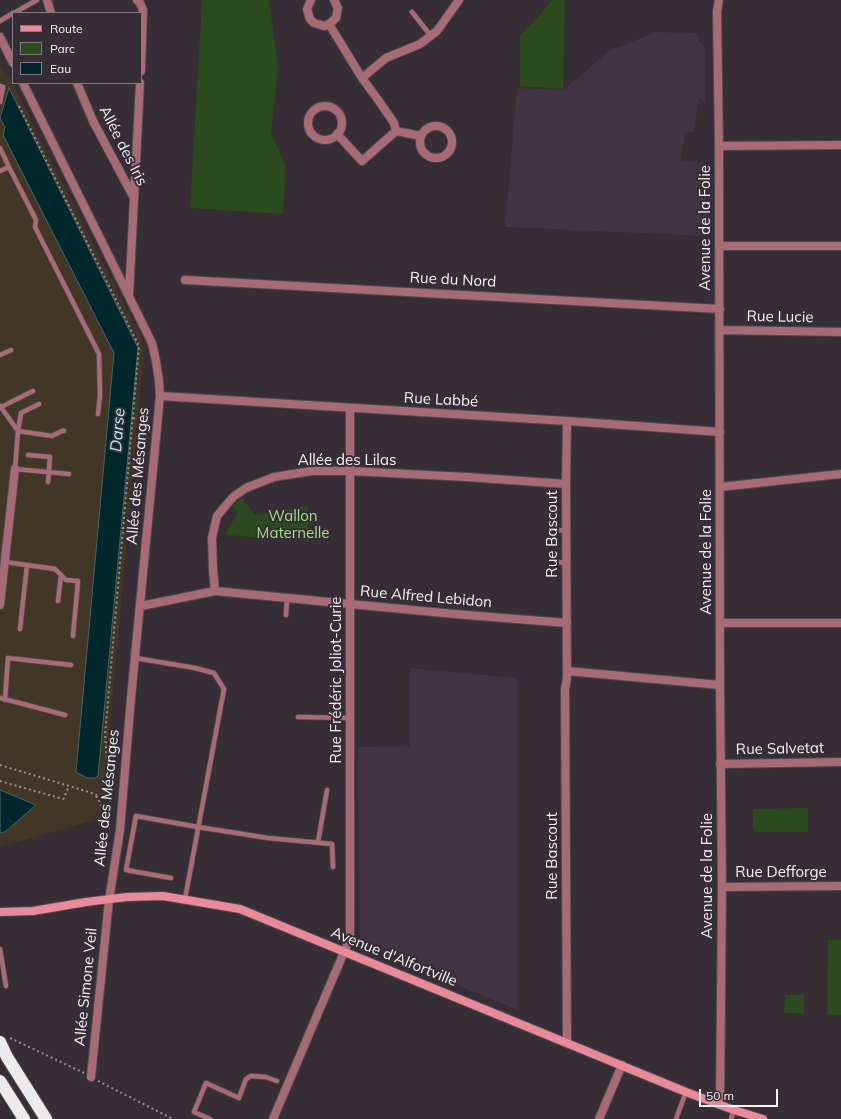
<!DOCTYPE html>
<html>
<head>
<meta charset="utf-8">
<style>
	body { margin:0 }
	#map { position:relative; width:841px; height:1119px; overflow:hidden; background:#362d35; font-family:Mulish,sans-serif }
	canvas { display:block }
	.legend { position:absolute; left:12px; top:12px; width:130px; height:72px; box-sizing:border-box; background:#362d35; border:1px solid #837b82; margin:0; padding:5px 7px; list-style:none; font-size:12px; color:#f6f0f6 }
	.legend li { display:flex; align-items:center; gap:8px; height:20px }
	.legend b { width:20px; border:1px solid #837b82 }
	.scale { position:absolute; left:699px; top:1089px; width:79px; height:18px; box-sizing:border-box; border:2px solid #f6f0f6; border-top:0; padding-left:5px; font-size:12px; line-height:14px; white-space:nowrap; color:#f6f0f6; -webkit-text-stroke:3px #362d35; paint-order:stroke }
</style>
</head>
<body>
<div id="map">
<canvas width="841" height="1119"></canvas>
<ul class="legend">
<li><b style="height:5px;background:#e98a9a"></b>Route</li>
<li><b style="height:11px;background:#2b4a1d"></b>Parc</li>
<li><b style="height:11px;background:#00272c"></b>Eau</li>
</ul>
<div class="scale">50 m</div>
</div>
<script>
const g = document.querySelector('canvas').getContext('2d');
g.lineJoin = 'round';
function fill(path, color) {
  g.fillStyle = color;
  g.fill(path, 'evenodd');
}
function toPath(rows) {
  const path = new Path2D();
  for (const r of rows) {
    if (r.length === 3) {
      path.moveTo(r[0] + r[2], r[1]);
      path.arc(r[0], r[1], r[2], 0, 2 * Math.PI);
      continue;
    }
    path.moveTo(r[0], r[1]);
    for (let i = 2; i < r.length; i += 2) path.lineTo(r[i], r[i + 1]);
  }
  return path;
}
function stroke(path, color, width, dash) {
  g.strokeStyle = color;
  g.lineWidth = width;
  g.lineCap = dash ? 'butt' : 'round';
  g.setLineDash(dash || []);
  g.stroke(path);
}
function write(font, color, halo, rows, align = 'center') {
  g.font = font + ' Mulish,sans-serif';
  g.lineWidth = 4;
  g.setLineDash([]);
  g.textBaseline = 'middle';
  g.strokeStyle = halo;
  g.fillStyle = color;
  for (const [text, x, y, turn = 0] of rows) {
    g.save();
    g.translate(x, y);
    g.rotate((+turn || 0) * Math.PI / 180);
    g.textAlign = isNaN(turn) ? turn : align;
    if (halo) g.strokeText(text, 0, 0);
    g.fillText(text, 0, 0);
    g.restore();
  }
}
const industrial = toPath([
	[0,64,10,78,142,340,144,349,102,818,0,847]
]);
const built = toPath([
	[656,32,698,33,699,41,705,48,705,102,699,98,694,132,685,132,681,161,704,163,706,236,505,227,517,88,563,90,609,51],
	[410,668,517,678,518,1010,410,966,360,941,358,747,410,746]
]);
const green = toPath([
	[202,0,269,0,278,67,271,133,286,166,283,214,190,208],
	[552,0,565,0,563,89,520,86,520,35,536,19],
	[242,498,255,515,308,506,309,541,226,535,229,527,238,513,232,506],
	[808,808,808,832,755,832,753,827,753,809],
	[828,940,841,940,841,1015,827,1015],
	[786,995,804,995,804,1013,784,1013,785,997]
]);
const water = toPath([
	[9,88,138,348,98,776,95,778,87,778,76,772,114,353,3,135,5,127,0,118,9,88],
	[0,790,36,805,5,832,0,833,0,790]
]);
const pier = toPath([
	[0,1066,60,1110,66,1119,7,1119,0,1107]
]);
const path = toPath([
	[19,106,139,346,105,735,110,800],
	[133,418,146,419],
	[0,765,89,792,111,801],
	[0,781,63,799,64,798,69,786],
	[96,796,104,810,109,829],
	[10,1038,84,1073],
	[98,1081,173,1119]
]);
const service = toPath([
	[412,12,431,36],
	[14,13,37,0],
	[0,21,13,13],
	[0,86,3,87,0,102],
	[0,148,9,167,0,171],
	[9,167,36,220,35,227,99,354,100,395,98,414],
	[0,355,11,350],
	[0,406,18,431],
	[1,407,33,391],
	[18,431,21,413,39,404],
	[64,431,62,431,52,436,18,431,15,469,69,474],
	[28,455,50,457,48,482],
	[557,530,567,531],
	[5,562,55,569,66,580,78,581,73,636],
	[556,562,567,563],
	[58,601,61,575],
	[286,615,287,598],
	[20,629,27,565],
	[135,658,195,668,214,673,224,689,185,899],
	[0,698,65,715],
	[5,700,8,658,71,665],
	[298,717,350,718],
	[318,842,327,790],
	[171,878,126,870,136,816,198,827,268,838,332,844,333,867],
	[0,949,6,986],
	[210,1119,194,1112,206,1083,239,1098,246,1079,251,1076,266,1077,277,1081],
	[676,1119,686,1092],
	[731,1119,734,1110]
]);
const minor = toPath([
	[47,0,51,13],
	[137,0,140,3,143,10,141,71],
	[311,0,307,9,310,19,314,23,324,26,329,24,336,18,338,8,334,0],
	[719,0,717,11,719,146,720,685,722,887,720,1105],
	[329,24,362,78,376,97,394,123,396,131,362,161,337,134],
	[0,37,13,63],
	[362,78,386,58,420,44,437,31,459,0],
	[23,83,152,343,156,361,159,381,160,396,131,698,120,830,109,900,91,1077],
	[77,83,93,121,134,198],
	[325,123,17],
	[436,142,16],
	[396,131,421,136],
	[719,146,841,145],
	[719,246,841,246],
	[185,280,720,309],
	[129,296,140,83],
	[720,330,841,332],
	[160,396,567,421,720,432],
	[720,487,841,474],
	[215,591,213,570,212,538,217,516,233,497,246,488,274,477,312,471,350,471,466,477,566,484],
	[0,605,15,469],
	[141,606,215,591,454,614,567,623],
	[720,623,841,623],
	[567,671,720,685],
	[720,764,841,762],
	[722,887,841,886],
	[567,1042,565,689,567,678,566,484,567,421],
	[273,1119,350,938,350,408],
	[599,1119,622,1065]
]);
const secondary = toPath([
	[0,912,33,911,86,902,127,897,163,896,240,909,686,1092,734,1110,763,1119]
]);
const motorway = toPath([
	[0,1042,7,1057,46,1119],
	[0,1081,24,1119]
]);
const streetNames = [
	["Allée des Iris",123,146,63],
	["Avenue de la Folie",705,228,-90],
	["Rue du Nord",453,280,3],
	["Rue Lucie",780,317,1],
	["Rue Labbé",441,400,3],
	["Allée des Lilas",347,460],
	["Allée des Mésanges",138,476,-85],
	["Rue Bascout",552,534,-90],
	["Avenue de la Folie",706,552,-90],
	["Rue Alfred Lebidon",426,597,5],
	["Rue Frédéric Joliot-Curie",336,680,-90],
	["Rue Salvetat",780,749,-1],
	["Allée des Mésanges",107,798,-84],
	["Rue Bascout",552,856,-90],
	["Rue Defforge",781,872],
	["Avenue de la Folie",707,876,-90],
	["Avenue d'Alfortville",394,957,22],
	["Allée Simone Veil",86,987,-84]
];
const parkNames = [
	["Wallon",293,516],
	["Maternelle",293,533]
];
const waterNames = [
	["Darse",118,430,-85]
];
fill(industrial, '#423627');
fill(built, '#423442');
fill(green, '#2b4a1d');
fill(water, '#00272c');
stroke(water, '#4a6369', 1);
fill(pier, '#362d35');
stroke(service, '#514850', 6);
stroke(minor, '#514850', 10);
stroke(secondary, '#514850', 10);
stroke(motorway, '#514850', 14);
stroke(path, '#968e95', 2, [2, 3]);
stroke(service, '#a66b74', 4.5);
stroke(minor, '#a66b74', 8);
stroke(secondary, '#e98a9a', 8);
stroke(motorway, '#ebebeb', 12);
write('15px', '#f6f0f6', '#362d35', streetNames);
write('15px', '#9edf82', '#362d35', parkNames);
write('italic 16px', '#b8eef7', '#362d35', waterNames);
</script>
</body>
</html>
